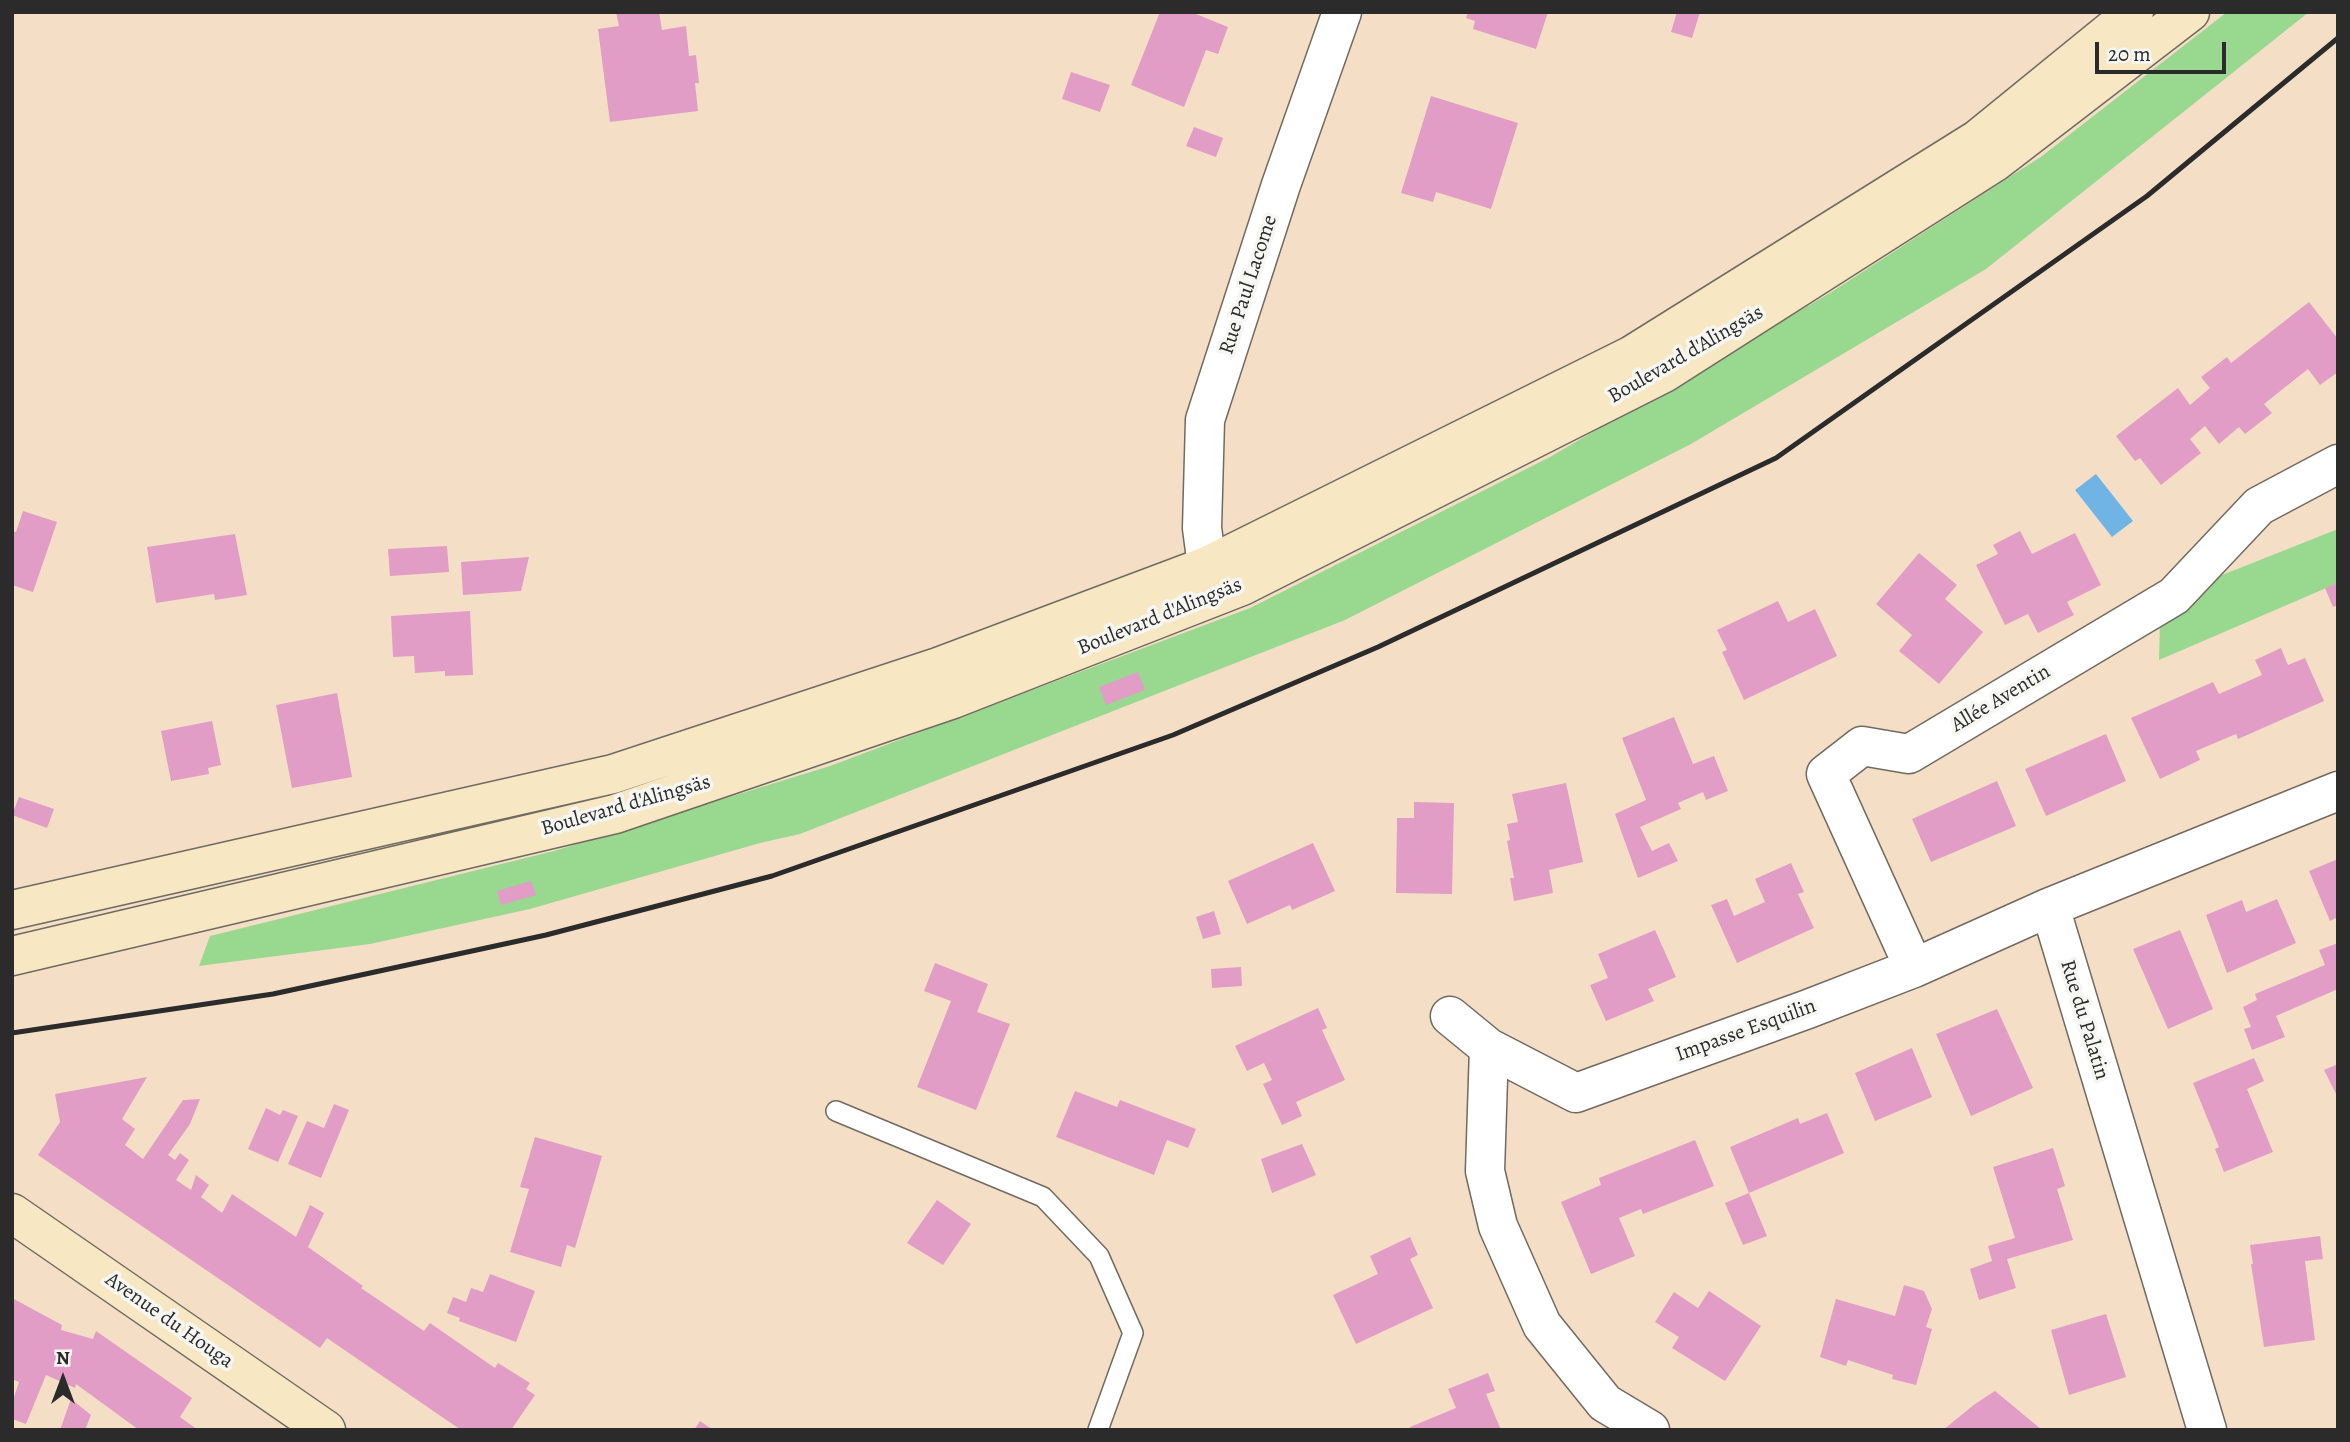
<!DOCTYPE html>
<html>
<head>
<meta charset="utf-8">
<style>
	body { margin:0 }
	#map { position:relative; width:2350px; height:1442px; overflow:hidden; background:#f4dfc6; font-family:Alegreya,serif }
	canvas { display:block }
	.frame { position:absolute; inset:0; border:14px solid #2b2b2b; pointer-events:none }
	.north { position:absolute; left:28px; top:1344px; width:70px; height:70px; -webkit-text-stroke:5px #f6f6f2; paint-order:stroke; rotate:0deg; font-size:19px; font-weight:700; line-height:28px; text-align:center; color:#2b2b2b }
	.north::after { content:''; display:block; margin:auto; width:24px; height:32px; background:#2b2b2b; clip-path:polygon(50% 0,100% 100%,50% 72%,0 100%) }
	.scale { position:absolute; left:2095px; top:42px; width:131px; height:32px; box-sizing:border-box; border:4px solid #2b2b2b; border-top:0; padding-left:9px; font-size:21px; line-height:24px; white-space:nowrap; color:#2b2b2b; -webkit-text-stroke:5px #f6f6f2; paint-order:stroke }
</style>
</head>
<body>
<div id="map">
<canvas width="2350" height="1442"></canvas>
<div class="frame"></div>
<div class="north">N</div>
<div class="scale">20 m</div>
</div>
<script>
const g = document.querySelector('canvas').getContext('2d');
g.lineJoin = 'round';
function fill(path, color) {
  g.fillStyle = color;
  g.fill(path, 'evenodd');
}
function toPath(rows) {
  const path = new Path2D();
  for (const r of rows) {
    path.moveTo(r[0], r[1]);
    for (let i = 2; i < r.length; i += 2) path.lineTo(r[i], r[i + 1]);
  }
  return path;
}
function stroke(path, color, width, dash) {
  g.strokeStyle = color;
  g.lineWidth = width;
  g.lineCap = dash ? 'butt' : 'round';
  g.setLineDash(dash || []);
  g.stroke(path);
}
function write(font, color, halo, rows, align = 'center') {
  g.font = font + ' Alegreya,serif';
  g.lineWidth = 7;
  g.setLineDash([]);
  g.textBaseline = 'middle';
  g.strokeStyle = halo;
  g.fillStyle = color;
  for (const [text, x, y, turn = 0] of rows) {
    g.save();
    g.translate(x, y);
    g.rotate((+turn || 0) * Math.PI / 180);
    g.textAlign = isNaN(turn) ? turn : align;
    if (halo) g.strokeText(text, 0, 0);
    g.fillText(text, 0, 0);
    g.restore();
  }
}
const green = toPath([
	[2227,12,2309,12,1986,269,1691,444,1345,620,800,834,760,843,530,909,370,944,199,966,210,936,554,851,830,766,1250,608,1550,457,1830,293,2042,156],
	[2338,529,2338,583,2159,660,2160,620,2212,579]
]);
const water = toPath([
	[2096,474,2133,521,2112,537,2075,490]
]);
const building = toPath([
	[616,12,659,12,662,30,686,26,689,56,696,55,699,83,695,83,698,111,610,122,598,29,619,26],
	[1160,12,1191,12,1228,27,1218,54,1206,50,1184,107,1131,85],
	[1468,12,1548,12,1536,49,1473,29,1475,21,1466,18],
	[1677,12,1700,12,1692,38,1671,32],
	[1071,72,1110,85,1100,112,1062,99],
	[1431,96,1518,123,1491,209,1436,192,1433,202,1401,193],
	[1194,127,1223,138,1216,157,1186,146],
	[2309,302,2338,339,2338,372,2320,385,2308,369,2264,404,2272,413,2245,434,2239,427,2219,444,2205,426,2190,439,2201,453,2161,485,2140,458,2135,461,2116,436,2178,388,2190,405,2210,388,2201,377,2227,357,2231,363],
	[23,511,57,522,33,592,12,585,12,531,16,532],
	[2020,531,2032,554,2075,533,2101,585,2067,602,2074,615,2038,633,2028,614,2005,625,1976,565,1998,554,1993,545],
	[235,534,247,595,215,600,214,594,156,603,147,547],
	[447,546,449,572,390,576,388,549],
	[1919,553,1957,585,1945,599,1983,632,1939,684,1899,651,1912,635,1876,604],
	[529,557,521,591,463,595,461,562],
	[2338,583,2338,605,2333,607,2325,588],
	[1778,601,1788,622,1815,609,1837,656,1744,700,1722,652,1727,650,1717,630],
	[470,611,473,675,445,676,445,671,415,673,414,656,393,657,391,616],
	[2281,648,2288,665,2305,658,2324,701,2238,739,2236,734,2196,751,2200,760,2160,779,2131,718,2213,682,2219,694,2262,675,2255,660],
	[1138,672,1145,690,1106,705,1099,687],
	[337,693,352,777,292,788,276,705],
	[1674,717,1693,764,1714,756,1728,791,1706,800,1703,792,1678,803,1681,809,1640,827,1652,851,1669,843,1678,861,1638,878,1615,814,1646,800,1622,738],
	[212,721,221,765,208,768,209,774,171,781,161,731],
	[2106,734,2126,781,2046,816,2025,769],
	[1997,781,2016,826,1931,862,1912,819],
	[1566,783,1583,862,1549,870,1553,893,1514,901,1510,878,1514,878,1507,841,1510,840,1507,824,1518,822,1512,794],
	[19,797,54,809,47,828,12,815],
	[1414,802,1454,803,1452,894,1396,893,1397,818,1414,818],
	[1313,843,1335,891,1292,910,1290,905,1247,924,1228,881],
	[2338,859,2338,917,2330,921,2309,871],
	[1791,863,1804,892,1798,894,1814,928,1737,963,1711,905,1727,899,1734,916,1765,902,1755,879],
	[531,881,536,895,501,905,497,891],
	[2277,899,2296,943,2227,973,2206,915,2242,900,2246,912],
	[1214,911,1221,934,1203,939,1196,917],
	[1655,930,1676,977,1648,989,1654,1001,1606,1021,1590,985,1608,978,1598,954],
	[2180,930,2213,1009,2168,1029,2133,949],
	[2338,943,2338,989,2276,1016,2285,1037,2252,1050,2244,1029,2251,1027,2243,1007,2257,1000,2255,994,2325,965,2319,950],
	[935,963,988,984,977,1012,1010,1024,976,1110,917,1087,951,1001,924,991],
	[1241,967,1242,986,1212,988,1211,969],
	[1318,1008,1327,1028,1322,1030,1345,1080,1296,1102,1302,1116,1282,1125,1263,1084,1272,1080,1264,1063,1247,1071,1235,1046],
	[1997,1009,2033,1088,1971,1116,1936,1034],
	[1912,1048,1932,1097,1875,1121,1855,1073],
	[2254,1058,2264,1081,2247,1089,2273,1152,2224,1172,2215,1149,2219,1147,2193,1083],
	[2338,1064,2338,1098,2324,1070],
	[147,1077,122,1119,135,1129,125,1145,143,1159,183,1100,200,1099,190,1124,168,1155,175,1160,180,1153,189,1160,176,1180,191,1190,196,1175,209,1185,201,1197,222,1213,232,1194,296,1237,310,1205,324,1213,308,1247,363,1286,361,1288,424,1331,430,1323,495,1368,498,1363,530,1383,526,1389,535,1395,511,1430,461,1430,327,1338,320,1348,38,1155,60,1122,55,1094],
	[1075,1091,1117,1107,1120,1100,1196,1129,1188,1148,1167,1140,1154,1175,1056,1137],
	[334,1104,349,1110,321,1178,288,1164,307,1121,324,1128],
	[266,1108,280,1115,283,1110,298,1116,278,1162,248,1149],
	[1827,1113,1844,1153,1749,1193,1730,1147,1798,1118,1800,1124],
	[535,1137,602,1156,575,1248,567,1245,561,1267,510,1252,529,1189,520,1187],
	[1695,1140,1714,1186,1643,1214,1641,1209,1619,1218,1635,1256,1591,1274,1561,1202,1601,1185,1599,1178],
	[1302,1144,1316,1175,1272,1193,1261,1159],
	[2053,1148,2065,1186,2057,1189,2073,1240,2007,1259,2016,1288,1979,1300,1970,1269,1992,1261,1988,1246,2015,1238,1993,1167],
	[1749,1193,1767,1236,1743,1245,1725,1203],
	[937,1200,971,1224,943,1265,907,1243],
	[2320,1236,2323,1259,2305,1261,2315,1340,2264,1347,2251,1264,2253,1264,2250,1245],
	[1410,1237,1418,1255,1410,1259,1433,1308,1356,1344,1333,1295,1378,1274,1370,1256],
	[490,1274,535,1291,516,1342,459,1321,460,1318,447,1313,453,1297,466,1302,471,1288,483,1292],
	[1904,1285,1924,1291,1932,1309,1926,1327,1932,1329,1916,1385,1892,1379,1893,1375,1848,1360,1846,1366,1820,1357,1836,1299,1895,1316],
	[1709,1291,1761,1326,1725,1381,1672,1348,1679,1337,1655,1322,1674,1292,1698,1308],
	[12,1298,62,1325,61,1330,93,1339,96,1331,192,1398,180,1417,198,1430,139,1430,76,1384,75,1388,46,1375,26,1424,12,1419,12,1403,19,1382,12,1379],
	[2106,1314,2126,1377,2069,1395,2051,1330],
	[1488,1373,1495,1391,1486,1394,1501,1430,1411,1430,1410,1427,1456,1408,1448,1389],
	[1995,1391,2042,1430,1943,1430,1975,1404],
	[71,1399,91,1415,85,1430,60,1430],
	[700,1421,713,1430,694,1430]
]);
const service = toPath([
	[836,1111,1043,1197,1099,1256,1133,1333,1098,1430]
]);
const minor = toPath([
	[1207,566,1202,528,1205,420,1281,185,1342,12],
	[1914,968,1826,774,1862,746,1909,754,2174,596,2259,506,2338,464],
	[1450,1016,1489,1048,1576,1093,1808,1009,1914,968,2050,907],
	[1489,1048,1485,1171,1498,1226,1542,1325,1605,1403,1650,1430],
	[2207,1430,2050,907,2338,791]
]);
const secondary = toPath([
	[12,910,613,774,938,667,1207,566,1632,355,1978,139,2134,12],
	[12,956,615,814,953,699,1242,586,1664,373,1995,162,2190,12],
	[12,1213,326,1430]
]);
const rail = toPath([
	[12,1033,273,994,546,935,772,876,1173,735,1378,647,1776,458,2147,196,2338,38]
]);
const streetNames = [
	["Rue Paul Lacome",1249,285,-72],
	["Boulevard d'Alingsäs",1686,355,-30],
	["Boulevard d'Alingsäs",1160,617,-22],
	["Allée Aventin",2001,699,-31],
	["Boulevard d'Alingsäs",626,806,-16],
	["Rue du Palatin",2084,1020,73],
	["Impasse Esquilin",1746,1031,-20],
	["Avenue du Houga",169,1321,35]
];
fill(green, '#99d88f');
fill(water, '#70b4e6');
fill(building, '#e19dc6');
stroke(service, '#716a61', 22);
stroke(minor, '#716a61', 41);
stroke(secondary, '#716a61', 41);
stroke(service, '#fff', 19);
stroke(minor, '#fff', 38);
stroke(secondary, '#f7e8c3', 38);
stroke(rail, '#2b2b2b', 5);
write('21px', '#2b2b2b', '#f6f6f2', streetNames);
</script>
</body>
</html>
